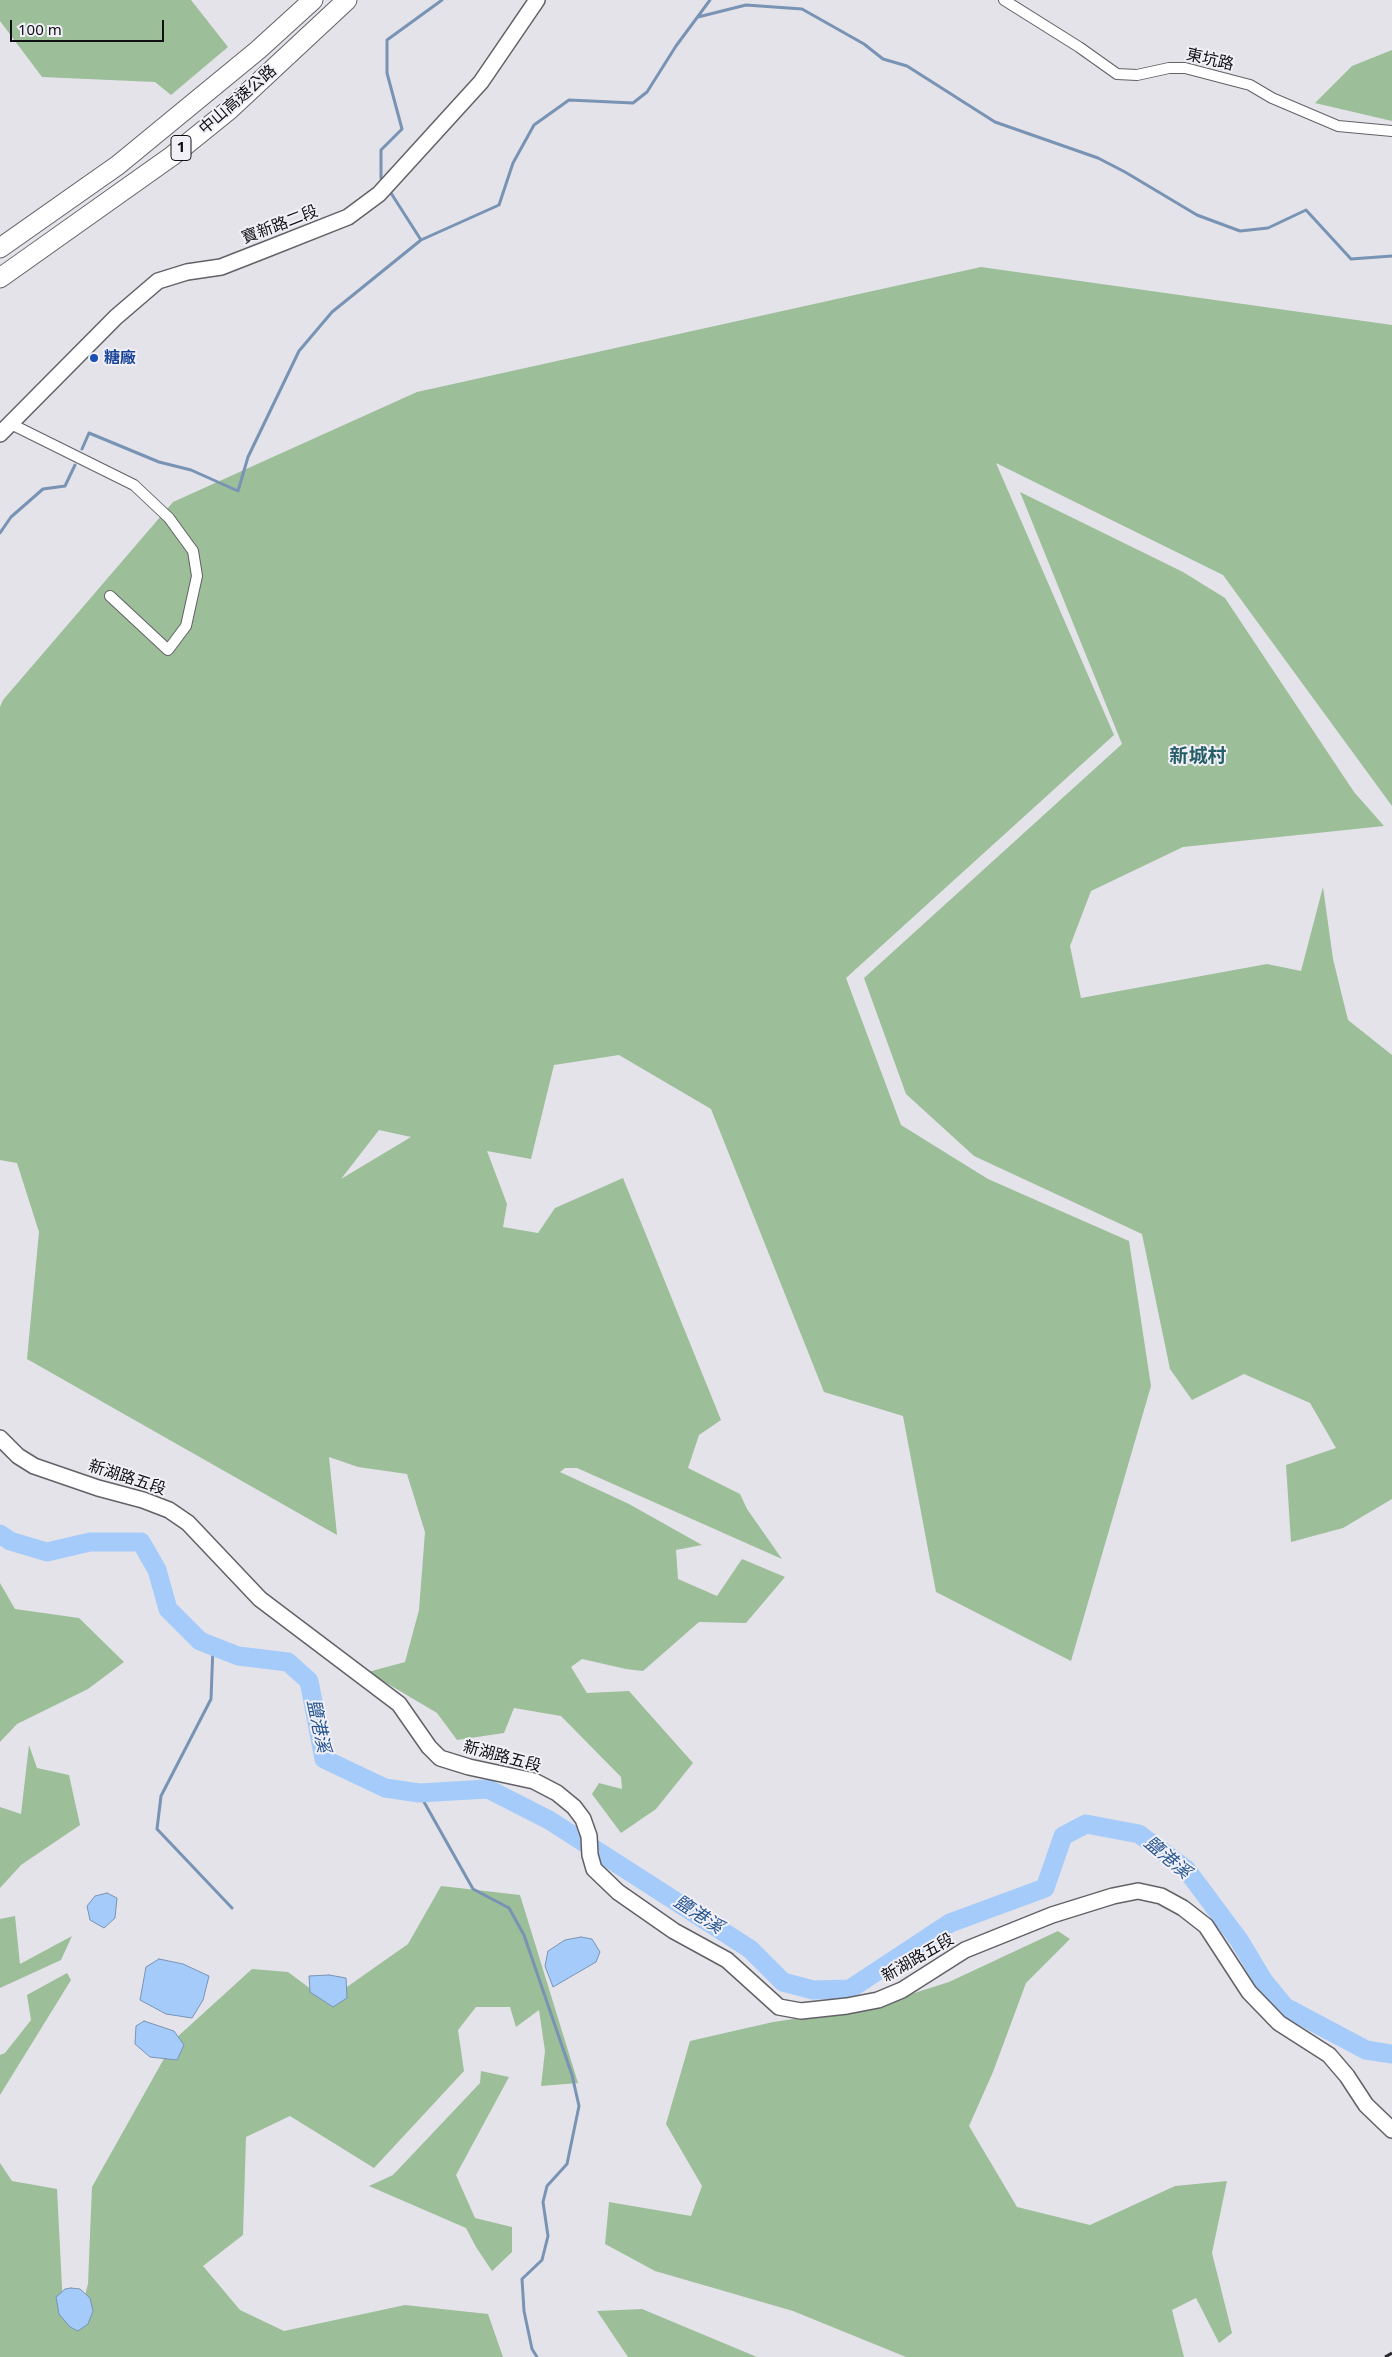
<!DOCTYPE html>
<html>
<head>
<meta charset="utf-8">
<style>
	body { margin:0 }
	#map { position:relative; width:1392px; height:2357px; overflow:hidden; background:#e4e3ea; font-family:"Noto Sans",sans-serif }
	canvas { display:block }
	.scale { position:absolute; left:10px; top:20px; width:154px; height:22px; box-sizing:border-box; border:2px solid #101012; border-top:0; padding-left:6px; font-size:15px; line-height:18px; white-space:nowrap; color:#101012; -webkit-text-stroke:4px #f2f0f7; paint-order:stroke }
</style>
</head>
<body>
<div id="map">
<canvas width="1392" height="2357"></canvas>
<div class="scale">100 m</div>
</div>
<script>
const g = document.querySelector('canvas').getContext('2d');
g.lineJoin = 'round';
function fill(path, color) {
  g.fillStyle = color;
  g.fill(path, 'evenodd');
}
function toPath(rows) {
  const path = new Path2D();
  for (const r of rows) {
    path.moveTo(r[0], r[1]);
    for (let i = 2; i < r.length; i += 2) path.lineTo(r[i], r[i + 1]);
  }
  return path;
}
function stroke(path, color, width, dash) {
  g.strokeStyle = color;
  g.lineWidth = width;
  g.lineCap = dash ? 'butt' : 'round';
  g.setLineDash(dash || []);
  g.stroke(path);
}
function write(font, color, halo, rows, align = 'center') {
  g.font = font + ' "Noto Sans","Noto Sans TC",sans-serif';
  g.lineWidth = 4;
  g.setLineDash([]);
  g.textBaseline = 'middle';
  g.strokeStyle = halo;
  g.fillStyle = color;
  for (const [text, x, y, turn = 0] of rows) {
    g.save();
    g.translate(x, y);
    g.rotate((+turn || 0) * Math.PI / 180);
    g.textAlign = isNaN(turn) ? turn : align;
    if (halo) g.strokeText(text, 0, 0);
    g.fillText(text, 0, 0);
    g.restore();
  }
}
const green = toPath([
	[0,0,191,0,228,47,171,95,155,82,42,77,0,21],
	[1392,50,1392,121,1315,103,1352,66],
	[981,267,1392,325,1392,806,1223,575,996,463,1114,735,846,978,901,1125,988,1179,1129,1241,1151,1386,1071,1661,936,1592,903,1416,824,1392,711,1109,619,1055,554,1065,531,1159,487,1151,507,1204,503,1227,538,1233,555,1208,623,1178,721,1420,699,1435,688,1468,740,1494,747,1509,782,1559,577,1468,565,1468,560,1472,629,1504,702,1545,676,1550,678,1579,717,1596,742,1559,785,1577,746,1623,699,1622,643,1671,626,1669,582,1659,571,1667,587,1693,629,1691,693,1763,656,1809,621,1833,592,1794,599,1783,622,1789,621,1777,561,1716,514,1708,504,1733,457,1740,437,1713,368,1672,405,1662,419,1610,425,1532,407,1474,358,1467,329,1457,337,1535,27,1359,39,1232,17,1163,0,1160,0,707,3,700,173,502,417,392],
	[379,1130,411,1137,341,1179],
	[1020,492,1183,572,1225,598,1354,792,1384,826,1183,847,1091,891,1070,946,1081,998,1267,964,1301,971,1323,887,1333,959,1348,1020,1392,1055,1392,1499,1343,1528,1291,1542,1286,1465,1336,1448,1310,1403,1244,1374,1192,1400,1170,1369,1142,1234,974,1156,906,1094,864,978,1122,744],
	[0,1583,15,1609,79,1618,124,1662,88,1689,17,1724,0,1742],
	[29,1745,37,1768,69,1775,80,1825,21,1865,0,1888,0,1807,21,1814],
	[441,1886,520,1895,578,2083,541,2086,545,2051,539,2010,516,2027,510,2007,476,2007,458,2030,464,2071,374,2168,290,2116,246,2137,243,2235,203,2266,240,2310,284,2331,405,2305,488,2314,503,2357,0,2357,0,2163,12,2181,57,2189,63,2307,79,2317,88,2284,92,2187,175,2039,252,1969,288,1972,327,2001,408,1944],
	[15,1916,20,1964,72,1936,61,1960,0,1988,0,1919],
	[1058,1931,1070,1939,1026,1983,993,2072,969,2126,1017,2207,1090,2225,1175,2186,1227,2181,1212,2253,1232,2333,1219,2343,1196,2298,1172,2310,1184,2357,906,2357,793,2311,655,2271,605,2244,609,2202,691,2216,702,2186,666,2124,690,2041,773,2022,867,2008,949,1982],
	[67,1973,71,1980,0,2095,0,2055,5,2053,31,2020,27,1995],
	[481,2071,509,2077,456,2175,475,2218,512,2227,512,2252,492,2271,476,2247,466,2228,369,2186,393,2175,480,2083],
	[642,2309,757,2357,628,2357,597,2311]
]);
const water = toPath([
	[107,1893,117,1898,115,1918,104,1928,90,1920,87,1906,95,1896,107,1893],
	[581,1937,592,1939,600,1952,596,1962,553,1987,545,1966,548,1951,565,1940,581,1937],
	[159,1959,183,1964,209,1976,203,2000,192,2018,166,2014,140,2000,146,1967,159,1959],
	[329,1975,346,1978,347,1998,333,2007,310,1992,309,1976,329,1975],
	[144,2021,174,2031,184,2045,177,2060,150,2057,135,2044,136,2026,144,2021],
	[71,2288,80,2289,90,2298,93,2311,88,2324,78,2331,70,2327,59,2314,56,2297,65,2289,71,2288]
]);
const stream = toPath([
	[698,17,746,5,802,9,864,44,883,59,907,66,995,122,1098,158,1125,172,1197,215,1240,231,1268,228,1306,210,1351,259,1392,256],
	[384,183,381,178,381,150,402,129,387,73,387,40,442,0],
	[389,190,421,240],
	[82,449,89,433,159,462,191,470,238,491,248,457,299,351,332,312,421,240,499,205,513,163,534,125,569,100,633,103,647,92,676,46,710,0],
	[0,533,11,517,43,489,65,486,75,465],
	[213,1646,211,1699,161,1796,157,1829,232,1908],
	[419,1793,473,1889,509,1908,524,1935,572,2075,579,2106,567,2164,547,2186,543,2202,548,2236,542,2260,522,2279,524,2311,532,2349,537,2357]
]);
const river = toPath([
	[0,1534,10,1541,47,1552,90,1542,141,1542,157,1570,168,1609,200,1641,238,1656,288,1662,309,1681,324,1759,385,1788,419,1793,488,1789,549,1820,750,1949,783,1982,813,1990,850,1989,950,1923,1045,1888,1063,1836,1086,1824,1139,1834,1186,1869,1239,1940,1263,1980,1285,2007,1366,2050,1392,2054]
]);
const street = toPath([
	[1004,0,1079,47,1117,74,1137,75,1169,68,1185,68,1250,85,1272,98,1338,126,1392,131],
	[11,424,134,485,169,518,193,551,197,576,186,626,168,650,110,596]
]);
const secondary = toPath([
	[0,434,116,317,158,281,187,272,221,267,262,251,348,217,379,194,481,82,537,0],
	[0,1438,18,1456,34,1466,98,1488,143,1500,169,1510,188,1523,260,1599,399,1704,429,1747,440,1758,469,1767,534,1781,557,1793,574,1807,583,1819,589,1836,590,1855,594,1869,618,1892,674,1931,727,1960,779,2007,801,2011,847,2006,878,2000,902,1990,965,1950,1052,1915,1113,1896,1138,1891,1161,1896,1183,1908,1206,1926,1249,1992,1279,2023,1329,2055,1347,2076,1366,2105,1392,2130]
]);
const highway = toPath([
	[0,248,118,165,258,50,313,0],
	[0,278,172,156,229,110,347,0]
]);
const rail = toPath([
	[1385,2357,1392,2353]
]);
const markers = [
	[94,358,5,"#1a4fb4"]
];
const shields = [
	[181,148,20]
];
const shieldNames = [
	["1",181,148]
];
const streetNames = [
	["東坑路",1210,60,13],
	["中山高速公路",238,100,-41],
	["寶新路二段",280,225,-21],
	["新湖路五段",127,1478,18],
	["新湖路五段",502,1757,15],
	["新湖路五段",918,1958,-30]
];
const transitNames = [
	["糖廠",104,358]
];
const waterNames = [
	["鹽港溪",318,1726,78],
	["鹽港溪",1167,1858,40],
	["鹽港溪",698,1915,33]
];
const quarterNames = [
	["新城村",1198,757]
];
fill(green, '#9cbe99');
fill(water, '#a5cbfa');
stroke(water, '#7893b4', 1);
stroke(stream, '#7893b4', 3);
stroke(river, '#a5cbfa', 19);
stroke(street, '#626167', 12);
stroke(secondary, '#626167', 18);
stroke(highway, '#626167', 21);
stroke(street, '#fff', 10);
stroke(secondary, '#fff', 15);
stroke(highway, '#fff', 19);
stroke(rail, '#29282b', 3, [10, 5]);
for (const [x, y, r, color] of markers) {
  const dot = new Path2D();
  dot.arc(x, y, r, 0, 2 * Math.PI);
  g.fillStyle = color;
  g.fill(dot);
  stroke(dot, '#f2f0f7', 2);
}
for (const [x, y, w] of shields) {
  const box = new Path2D();
  box.roundRect(x - w / 2, y - 12.5, w, 25, 4);
  g.fillStyle = '#f2f0f7';
  g.fill(box);
  stroke(box, '#101012', 1);
}
write('bold 15px', '#101012', null, shieldNames);
write('16px', '#101012', '#f2f0f7', streetNames);
write('bold 16px', '#164399', '#f2f0f7', transitNames, 'left');
write('italic 18px', '#275791', '#f2f0f7', waterNames);
write('bold 19px', '#255e66', '#f2f0f7', quarterNames);
</script>
</body>
</html>
